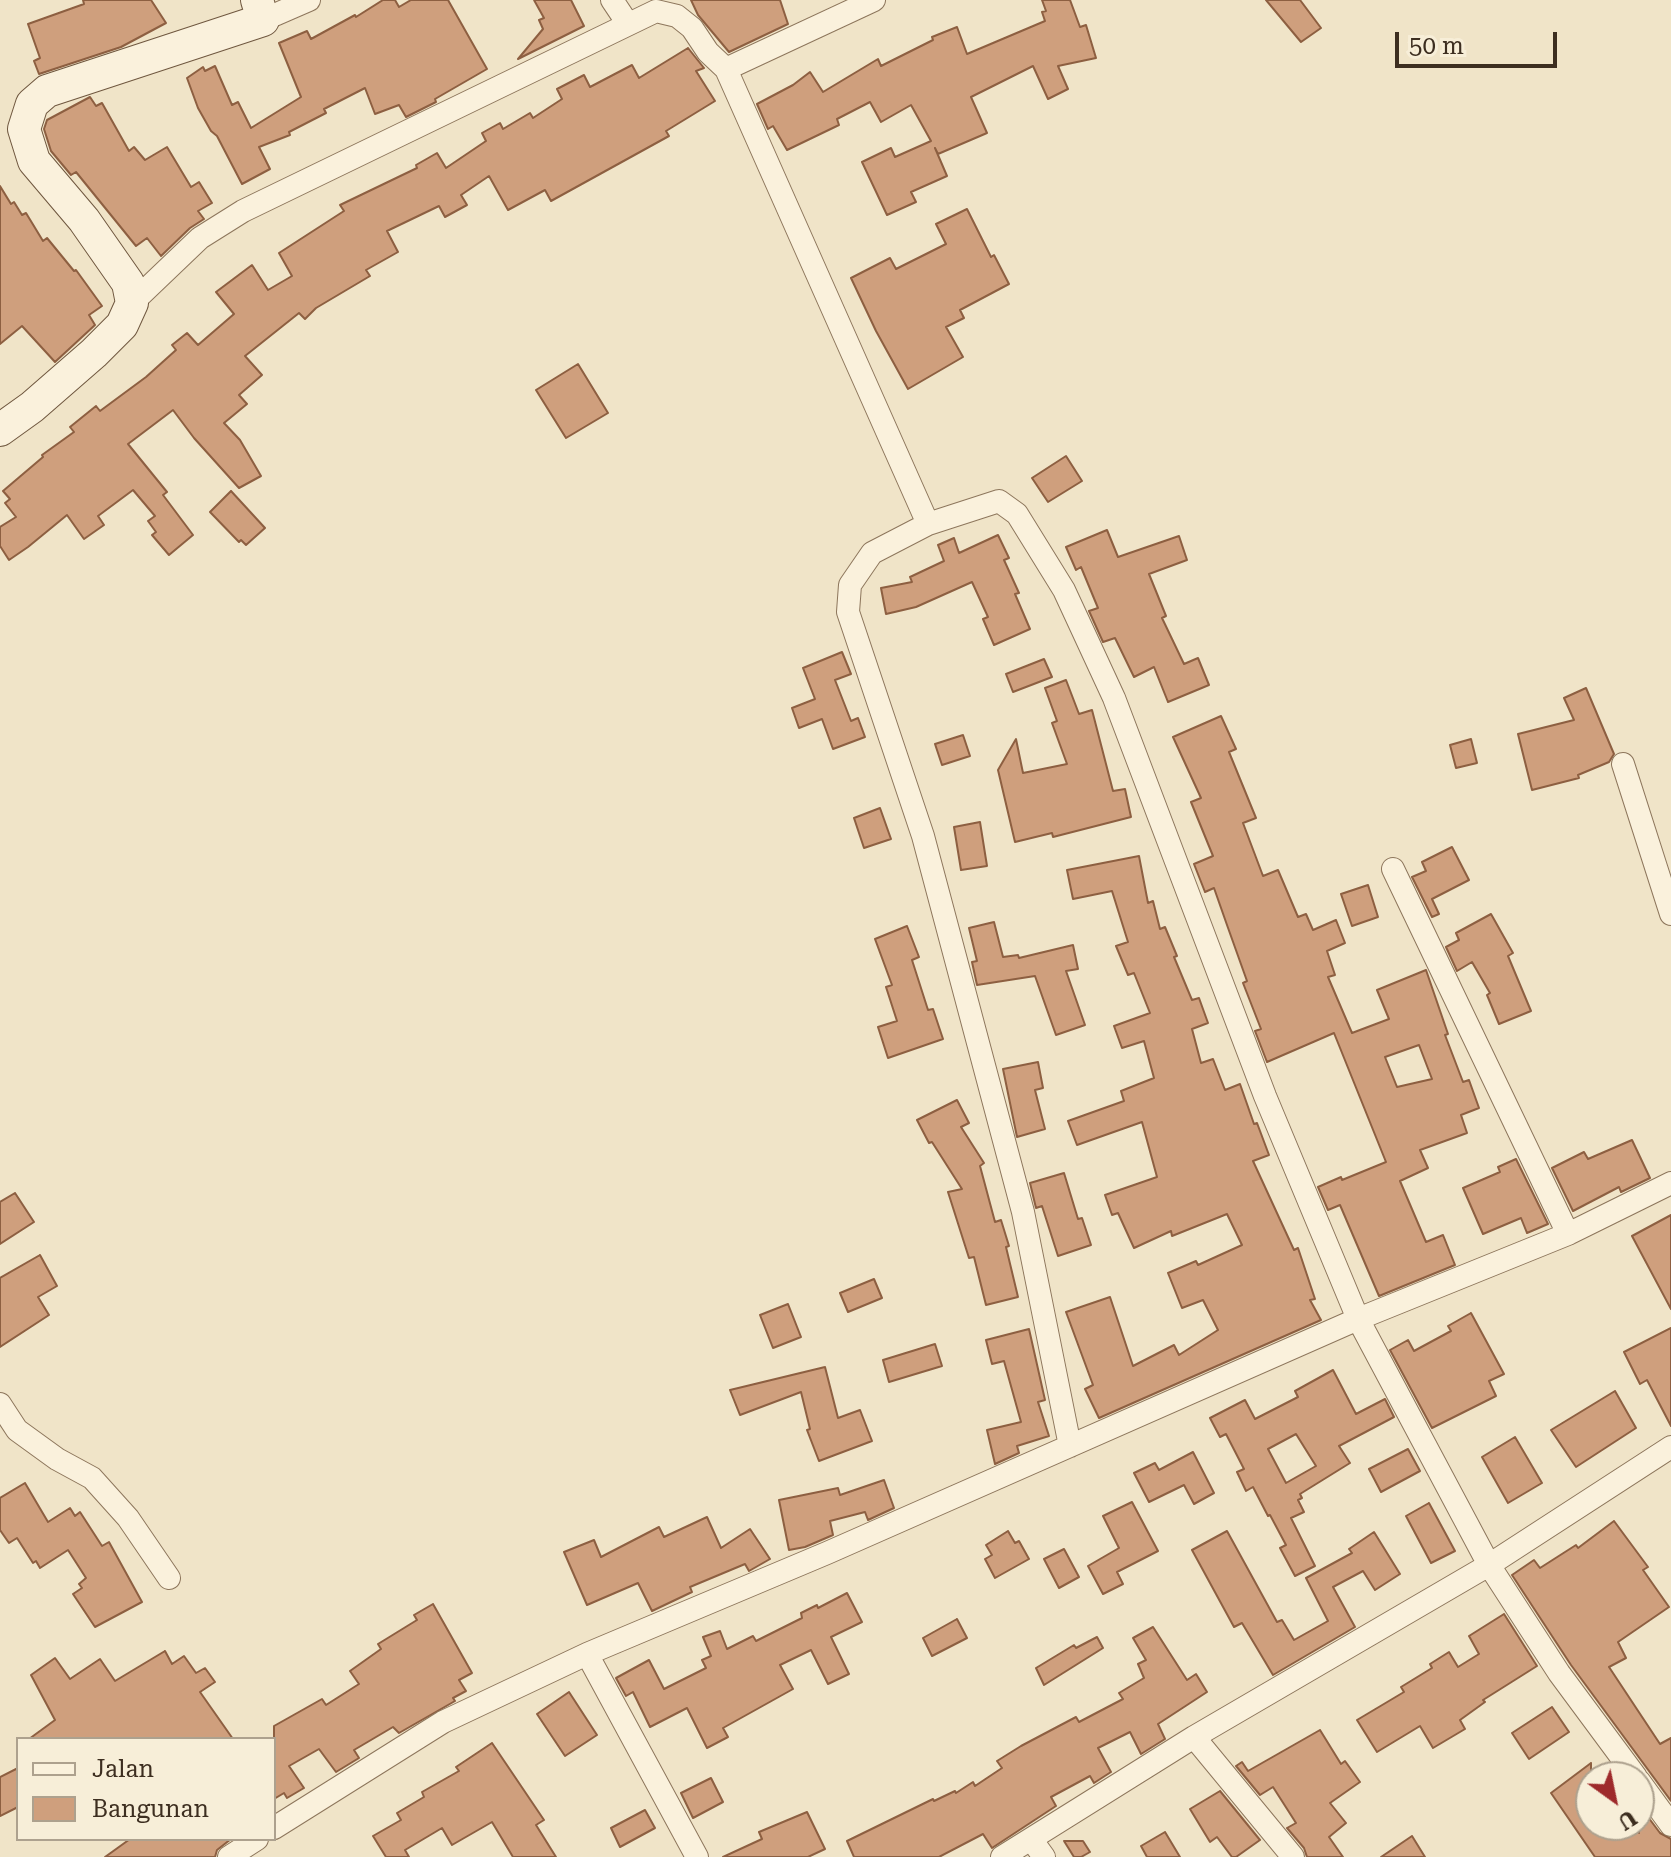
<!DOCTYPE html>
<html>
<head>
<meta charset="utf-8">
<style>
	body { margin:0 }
	#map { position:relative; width:1671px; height:1857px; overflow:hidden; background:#f0e4c8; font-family:"Roboto Serif",serif }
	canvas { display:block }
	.legend { position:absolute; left:16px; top:1737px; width:260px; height:104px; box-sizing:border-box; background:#f7eed8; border:2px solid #ada18e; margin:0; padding:10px 14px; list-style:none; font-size:24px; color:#3d2e20 }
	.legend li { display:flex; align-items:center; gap:16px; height:40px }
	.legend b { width:40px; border:2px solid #ada18e }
	.north { position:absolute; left:1575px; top:1761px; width:80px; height:80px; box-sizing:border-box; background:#f7eed8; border:2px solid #ada18e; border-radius:50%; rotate:147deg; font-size:22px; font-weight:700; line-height:32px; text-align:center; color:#3d2e20 }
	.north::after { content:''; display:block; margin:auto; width:28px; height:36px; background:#9e2a2b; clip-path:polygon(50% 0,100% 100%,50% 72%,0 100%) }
	.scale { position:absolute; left:1395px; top:32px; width:162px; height:36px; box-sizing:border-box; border:4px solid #3d2e20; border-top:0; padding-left:10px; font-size:24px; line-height:28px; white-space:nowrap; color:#3d2e20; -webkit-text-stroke:6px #f7eed8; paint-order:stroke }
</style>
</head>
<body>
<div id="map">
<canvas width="1671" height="1857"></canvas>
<ul class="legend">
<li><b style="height:10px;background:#faf1dc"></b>Jalan</li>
<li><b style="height:22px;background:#cf9f7d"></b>Bangunan</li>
</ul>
<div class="north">U</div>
<div class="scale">50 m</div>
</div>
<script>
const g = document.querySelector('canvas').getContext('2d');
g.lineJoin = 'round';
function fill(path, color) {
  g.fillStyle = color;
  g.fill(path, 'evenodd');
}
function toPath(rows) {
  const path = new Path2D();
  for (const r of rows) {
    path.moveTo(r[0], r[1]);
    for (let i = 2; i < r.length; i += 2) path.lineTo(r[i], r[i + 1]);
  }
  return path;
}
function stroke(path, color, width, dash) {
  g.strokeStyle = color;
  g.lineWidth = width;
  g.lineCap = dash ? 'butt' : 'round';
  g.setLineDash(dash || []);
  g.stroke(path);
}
const building = toPath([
	[83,0,151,0,166,23,121,47,39,74,34,61,40,58,28,24,84,4,83,0],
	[383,0,395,0,399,7,411,0,448,0,487,69,435,99,436,102,406,117,399,105,375,114,365,88,324,109,326,113,289,132,290,135,259,147,270,169,242,184,217,136,211,131,198,108,187,78,203,67,205,71,215,66,232,105,238,102,251,128,301,97,279,43,307,31,311,39,355,15,356,17,383,0],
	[534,0,571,0,584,26,518,59,543,29,539,20,544,18,534,0],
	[691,0,780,0,788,24,729,52,698,15,691,0],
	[1042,0,1070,0,1080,27,1086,25,1096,58,1058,66,1068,89,1048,99,1033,66,971,97,987,133,938,154,935,148,947,176,911,192,916,202,887,215,862,162,891,148,895,157,931,141,911,105,881,122,870,102,837,119,839,125,787,150,773,126,768,129,757,104,793,85,810,72,823,92,878,59,881,66,933,40,932,37,957,27,967,54,1045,21,1042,12,1046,11,1042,0],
	[1266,0,1300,0,1321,28,1301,42,1266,0],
	[688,48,704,68,696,71,715,101,666,131,669,136,551,201,545,190,508,210,489,176,461,195,467,205,445,217,439,206,387,231,398,252,366,270,370,276,316,308,305,319,299,313,245,356,262,375,239,395,247,404,224,423,240,440,261,476,239,488,194,438,173,410,128,444,167,492,163,495,193,535,169,555,152,535,156,532,148,521,155,516,133,490,98,516,104,525,84,539,67,515,28,547,9,560,0,546,0,527,16,517,5,503,10,499,3,491,43,457,42,455,74,432,70,427,96,406,100,411,146,377,176,350,172,345,187,333,198,345,234,314,216,292,252,265,268,290,292,276,279,253,344,211,340,205,417,168,416,165,437,153,446,168,486,141,482,133,500,123,503,129,530,113,533,118,562,99,557,89,584,75,590,87,632,65,639,78,688,48],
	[90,97,96,106,102,103,129,151,134,147,145,160,167,147,191,187,199,182,212,203,198,211,204,219,190,228,161,256,147,238,136,246,76,172,71,175,51,151,44,129,47,120,90,97],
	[0,186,11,204,14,202,22,215,26,213,43,241,47,238,74,271,76,270,102,306,89,315,95,325,55,362,22,326,0,344,0,186],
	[967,209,991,257,994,255,1009,284,960,310,964,318,946,327,963,357,908,389,876,331,851,278,890,258,896,269,946,244,936,224,967,209],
	[578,364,608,413,566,438,536,390,578,364],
	[1066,456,1082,481,1048,502,1032,478,1066,456],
	[231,491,265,528,246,545,241,540,239,542,210,512,231,491],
	[1107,530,1118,557,1179,536,1187,560,1149,574,1166,616,1162,618,1184,664,1198,658,1209,685,1168,702,1154,667,1134,677,1115,638,1103,642,1089,611,1098,608,1081,567,1076,570,1066,547,1107,530],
	[998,535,1009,558,1004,560,1019,593,1015,594,1030,629,994,645,983,619,988,617,972,582,916,607,886,614,881,588,912,582,910,577,944,561,938,545,954,538,959,553,998,535],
	[842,652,851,674,835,680,851,721,858,718,865,737,833,749,822,719,799,728,792,708,815,699,803,668,842,652],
	[1044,659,1052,677,1013,692,1006,674,1044,659],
	[1066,680,1079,714,1092,710,1113,791,1125,789,1131,817,1053,837,1052,833,1015,842,998,770,1016,739,1023,773,1067,764,1052,723,1057,721,1045,688,1066,680],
	[1586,688,1614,754,1609,762,1578,775,1579,778,1532,790,1518,734,1574,720,1564,698,1586,688],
	[1221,716,1236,749,1229,752,1256,818,1243,823,1263,876,1278,870,1298,917,1306,914,1313,930,1336,920,1345,943,1327,951,1335,975,1328,977,1352,1033,1389,1019,1377,990,1426,970,1448,1034,1445,1035,1463,1082,1469,1080,1479,1108,1461,1115,1467,1133,1420,1150,1428,1168,1400,1181,1426,1242,1443,1235,1455,1265,1379,1296,1340,1205,1328,1210,1318,1187,1341,1177,1342,1180,1386,1162,1334,1033,1267,1062,1255,1031,1261,1029,1243,983,1247,981,1227,925,1214,888,1205,892,1194,864,1213,856,1191,802,1201,798,1173,737,1221,716],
	[1419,1045,1432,1079,1397,1087,1385,1057,1419,1045],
	[963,735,970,756,942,765,935,744,963,735],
	[1471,739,1477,763,1456,768,1450,745,1471,739],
	[880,808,891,839,864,848,854,818,880,808],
	[980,822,987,866,961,870,954,827,980,822],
	[1452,847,1469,880,1432,899,1439,914,1432,917,1412,877,1426,871,1422,862,1452,847],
	[1139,856,1148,903,1153,901,1160,929,1165,927,1177,956,1174,957,1192,1000,1199,998,1208,1023,1192,1029,1201,1063,1213,1059,1225,1090,1240,1084,1254,1124,1257,1123,1269,1155,1253,1161,1294,1250,1298,1248,1315,1299,1310,1300,1321,1320,1099,1418,1085,1389,1093,1385,1066,1312,1110,1297,1133,1366,1174,1345,1179,1355,1218,1330,1203,1300,1182,1308,1168,1273,1196,1261,1198,1265,1242,1245,1227,1214,1172,1236,1171,1231,1134,1248,1118,1213,1112,1215,1105,1195,1157,1177,1142,1122,1077,1145,1068,1121,1124,1101,1121,1091,1154,1078,1144,1041,1122,1048,1114,1026,1150,1013,1134,973,1128,975,1116,946,1128,942,1112,891,1073,899,1067,870,1139,856],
	[1368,885,1378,917,1352,926,1341,894,1368,885],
	[1491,914,1513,953,1508,956,1531,1011,1499,1024,1487,995,1490,993,1472,962,1457,971,1446,947,1459,940,1456,933,1491,914],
	[994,922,1003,957,1018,955,1019,958,1073,945,1078,969,1066,971,1085,1025,1056,1035,1035,976,977,985,972,962,977,961,969,928,994,922],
	[907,926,919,957,912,960,928,1010,933,1009,943,1039,888,1058,878,1027,897,1021,886,987,892,985,875,939,907,926],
	[1038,1062,1043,1088,1035,1090,1045,1129,1017,1137,1003,1069,1038,1062],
	[957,1100,969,1123,961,1127,984,1163,980,1166,995,1222,1001,1220,1009,1246,1006,1247,1018,1297,986,1305,974,1257,969,1258,948,1192,962,1189,932,1142,929,1143,917,1120,957,1100],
	[1632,1140,1650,1178,1621,1192,1619,1187,1573,1211,1552,1168,1584,1152,1588,1159,1632,1140],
	[1516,1159,1548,1224,1527,1233,1521,1218,1483,1234,1463,1188,1500,1172,1498,1167,1516,1159],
	[1064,1173,1078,1219,1082,1218,1091,1245,1058,1256,1042,1206,1036,1208,1030,1183,1064,1173],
	[15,1193,34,1222,0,1244,0,1202,15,1193],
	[1671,1215,1671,1309,1632,1236,1671,1215],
	[40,1255,57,1286,38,1297,49,1315,0,1347,0,1278,40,1255],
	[874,1279,882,1298,848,1312,840,1293,874,1279],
	[788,1304,801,1337,773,1348,760,1315,788,1304],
	[1471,1313,1504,1374,1489,1381,1496,1396,1432,1428,1390,1350,1408,1340,1414,1351,1451,1331,1448,1326,1471,1313],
	[1671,1328,1671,1426,1647,1380,1640,1384,1624,1352,1671,1328],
	[1029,1329,1045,1400,1038,1402,1049,1436,1017,1446,1019,1453,995,1464,987,1430,1021,1422,1004,1361,992,1364,986,1340,1029,1329],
	[935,1344,942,1366,889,1382,883,1360,935,1344],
	[825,1367,838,1418,860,1410,872,1441,819,1461,807,1430,810,1429,801,1392,740,1415,730,1390,825,1367],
	[1333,1370,1356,1414,1385,1399,1394,1417,1339,1446,1350,1463,1300,1494,1302,1498,1298,1500,1304,1512,1291,1518,1315,1566,1295,1576,1280,1548,1286,1545,1270,1515,1268,1516,1253,1487,1246,1491,1237,1472,1244,1469,1226,1434,1220,1437,1210,1418,1245,1400,1255,1419,1298,1397,1295,1391,1333,1370],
	[1296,1434,1316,1466,1286,1483,1268,1449,1296,1434],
	[1615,1391,1636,1428,1576,1467,1551,1430,1615,1391],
	[1515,1437,1542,1483,1508,1503,1482,1457,1515,1437],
	[1408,1449,1420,1471,1381,1492,1369,1469,1408,1449],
	[1193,1452,1214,1493,1194,1504,1184,1485,1149,1502,1134,1473,1155,1463,1159,1470,1193,1452],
	[884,1480,894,1508,868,1520,865,1512,830,1521,833,1535,805,1547,789,1550,779,1500,838,1488,840,1495,884,1480],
	[25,1483,48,1522,70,1508,75,1516,80,1512,102,1546,109,1542,142,1602,95,1627,73,1594,82,1588,79,1584,86,1578,68,1550,40,1568,36,1561,33,1563,17,1538,9,1543,0,1530,0,1498,25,1483],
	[1132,1502,1158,1551,1117,1572,1123,1584,1103,1594,1088,1566,1119,1548,1103,1516,1132,1502],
	[1429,1503,1455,1551,1431,1563,1406,1516,1429,1503],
	[707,1517,721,1548,750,1529,770,1559,749,1571,745,1564,690,1587,692,1592,652,1611,638,1583,587,1605,564,1552,594,1540,601,1557,659,1527,664,1537,707,1517],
	[1614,1521,1648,1567,1643,1570,1669,1607,1618,1642,1626,1658,1609,1667,1660,1744,1671,1738,1671,1801,1571,1665,1512,1575,1534,1560,1540,1568,1576,1545,1578,1548,1614,1521],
	[1008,1531,1015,1543,1019,1541,1029,1559,995,1578,985,1559,992,1555,986,1545,1008,1531],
	[1227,1531,1277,1622,1282,1620,1294,1640,1328,1621,1306,1578,1352,1553,1349,1549,1374,1532,1400,1574,1375,1590,1363,1571,1333,1587,1355,1627,1273,1675,1242,1623,1234,1627,1192,1550,1227,1531],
	[1064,1549,1079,1577,1059,1588,1044,1559,1064,1549],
	[847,1593,862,1622,831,1637,849,1674,828,1684,811,1650,780,1665,793,1689,723,1728,728,1737,707,1748,687,1708,650,1727,633,1692,626,1696,616,1678,649,1660,664,1689,706,1668,702,1660,711,1656,703,1637,720,1631,727,1649,753,1636,756,1641,802,1618,801,1613,817,1605,818,1608,847,1593],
	[433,1604,472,1673,459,1680,466,1691,453,1698,455,1701,399,1733,393,1727,354,1750,359,1758,336,1772,319,1749,289,1766,304,1788,287,1798,284,1793,274,1799,274,1726,322,1699,326,1705,359,1684,350,1671,381,1649,378,1644,417,1620,414,1615,433,1604],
	[1504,1614,1537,1666,1483,1700,1485,1702,1460,1720,1465,1729,1433,1748,1420,1726,1377,1752,1357,1720,1404,1692,1401,1687,1432,1668,1430,1664,1449,1652,1458,1667,1479,1654,1469,1636,1504,1614],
	[957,1619,967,1638,932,1656,923,1638,957,1619],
	[1153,1627,1187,1680,1196,1674,1207,1692,1158,1724,1165,1739,1141,1754,1130,1732,1098,1748,1111,1772,1094,1783,1090,1776,1051,1797,1056,1806,992,1848,983,1834,939,1857,854,1857,847,1841,933,1799,934,1801,955,1791,956,1793,973,1782,975,1786,1002,1768,997,1761,1021,1746,1076,1717,1079,1722,1123,1699,1119,1693,1144,1678,1138,1664,1146,1660,1133,1638,1153,1627],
	[1097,1637,1103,1648,1044,1685,1036,1668,1074,1645,1076,1648,1097,1637],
	[165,1651,172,1664,184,1656,196,1673,205,1668,215,1682,200,1692,233,1739,29,1739,55,1720,31,1675,55,1658,70,1679,100,1659,115,1681,165,1651],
	[569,1692,597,1735,565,1756,537,1714,569,1692],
	[1552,1707,1569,1732,1529,1759,1512,1733,1552,1707],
	[1320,1730,1341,1764,1345,1761,1360,1782,1330,1803,1346,1823,1329,1837,1343,1857,1307,1857,1304,1848,1287,1828,1296,1823,1273,1787,1260,1795,1236,1766,1242,1762,1248,1771,1320,1730],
	[492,1743,544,1820,536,1825,556,1857,513,1857,492,1822,452,1845,442,1828,405,1850,409,1857,386,1857,373,1836,401,1820,397,1813,424,1797,422,1792,459,1771,456,1767,492,1743],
	[1591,1763,1591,1825,1633,1825,1639,1833,1639,1805,1660,1833,1671,1839,1671,1857,1595,1857,1551,1793,1591,1763],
	[18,1768,18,1807,0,1816,0,1777,18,1768],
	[711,1778,723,1802,693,1818,681,1793,711,1778],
	[1220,1791,1260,1840,1236,1857,1232,1857,1217,1837,1210,1842,1190,1809,1220,1791],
	[645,1810,655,1828,620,1847,611,1828,645,1810],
	[807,1812,825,1849,808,1857,723,1857,762,1839,759,1832,807,1812],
	[1165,1832,1180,1857,1147,1857,1141,1846,1165,1832],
	[1412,1836,1425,1857,1381,1857,1412,1836],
	[130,1839,231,1839,217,1850,215,1857,105,1857,130,1839],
	[1064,1841,1083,1841,1090,1852,1081,1857,1074,1857,1064,1841]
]);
const street = toPath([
	[612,0,628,24],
	[263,20,309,0],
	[726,69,874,0],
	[132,303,200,238,243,211,656,11,677,16,692,28,708,52,726,69,928,524],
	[1623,764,1671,914],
	[1393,869,1568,1234],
	[0,1404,17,1430,57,1459,92,1478,128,1518,169,1578],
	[1070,1446,1023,1212,923,836,848,612,850,585,872,553,928,524,999,501,1017,514,1064,590,1114,698,1265,1096,1358,1319,1489,1565,1559,1673,1636,1777],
	[587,1654,697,1857],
	[1194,1737,1293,1857],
	[1639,1781,1671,1825],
	[274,1828,443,1722,587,1654,827,1553,1358,1319,1568,1234,1671,1183],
	[1031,1839,1044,1857],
	[229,1857,257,1839],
	[1002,1857,1194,1737,1489,1565,1671,1447]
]);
const secondary = toPath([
	[0,430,32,407,94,353,122,325,132,303,128,283,84,220,34,161,24,129,32,104,47,91,263,20,257,0]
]);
fill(building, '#cf9f7d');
stroke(building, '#8d5f41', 2);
stroke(street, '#8d765c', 24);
stroke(secondary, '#6f573f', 34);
stroke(street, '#faf1dc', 22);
stroke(secondary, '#faf1dc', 32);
</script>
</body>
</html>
